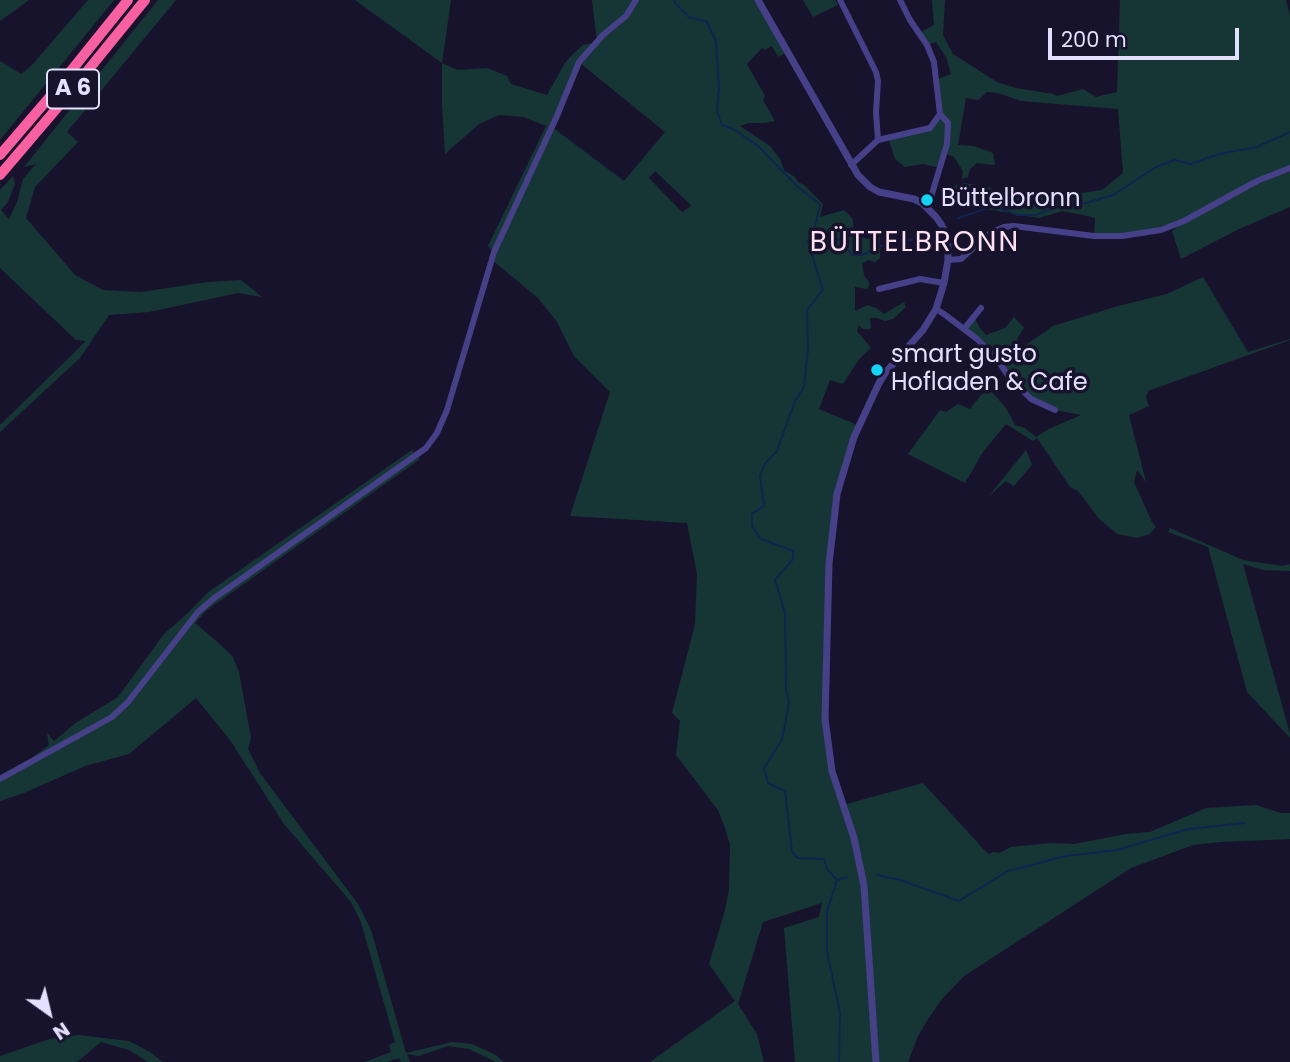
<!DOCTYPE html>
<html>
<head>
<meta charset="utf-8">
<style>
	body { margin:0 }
	#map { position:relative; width:1290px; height:1062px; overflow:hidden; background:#18132c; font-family:Poppins,sans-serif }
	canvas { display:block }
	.north { position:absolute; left:14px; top:978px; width:70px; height:70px; -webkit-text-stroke:5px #18132c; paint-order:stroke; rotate:146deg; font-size:19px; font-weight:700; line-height:28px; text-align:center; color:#e4dffe }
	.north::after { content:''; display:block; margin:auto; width:24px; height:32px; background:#e4dffe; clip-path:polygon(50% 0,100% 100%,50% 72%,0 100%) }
	.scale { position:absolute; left:1048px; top:28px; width:191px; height:32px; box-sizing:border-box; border:4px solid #e4dffe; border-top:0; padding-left:9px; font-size:21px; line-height:24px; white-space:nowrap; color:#e4dffe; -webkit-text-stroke:5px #18132c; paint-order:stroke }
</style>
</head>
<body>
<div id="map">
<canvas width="1290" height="1062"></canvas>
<div class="north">N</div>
<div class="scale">200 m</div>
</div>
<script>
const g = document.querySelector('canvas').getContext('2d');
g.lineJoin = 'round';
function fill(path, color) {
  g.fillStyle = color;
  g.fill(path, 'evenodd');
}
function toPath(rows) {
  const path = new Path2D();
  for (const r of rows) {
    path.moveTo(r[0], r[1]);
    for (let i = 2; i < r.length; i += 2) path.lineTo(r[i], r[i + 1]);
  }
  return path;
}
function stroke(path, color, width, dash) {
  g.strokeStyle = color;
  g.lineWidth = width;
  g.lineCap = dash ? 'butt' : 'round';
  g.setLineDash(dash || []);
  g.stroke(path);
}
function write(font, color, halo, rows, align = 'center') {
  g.font = font + ' Poppins,sans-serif';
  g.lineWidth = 7;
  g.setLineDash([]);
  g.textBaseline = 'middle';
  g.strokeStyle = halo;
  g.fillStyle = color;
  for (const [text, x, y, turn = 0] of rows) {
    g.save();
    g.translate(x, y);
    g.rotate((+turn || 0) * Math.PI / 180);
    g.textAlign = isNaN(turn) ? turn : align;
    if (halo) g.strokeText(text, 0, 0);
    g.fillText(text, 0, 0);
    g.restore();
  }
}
const green = toPath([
	[0,0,29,0,0,21],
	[88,0,114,0,0,140,0,61,21,74,32,65],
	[158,0,176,0,67,132,78,142,35,187,26,218,75,275,103,290,141,292,208,282,241,280,262,297,238,293,149,312,109,315,80,358,0,432,0,425,86,341,76,340,0,268,0,190,13,176,15,184,8,202,1,210,9,219,17,202,23,179,36,164,24,167],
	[355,0,451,0,442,63,457,70,487,68,507,76,511,84,547,95,565,63,572,55,583,45,597,42,592,0,755,0,785,53,778,57,772,46,765,50,762,48,747,64,765,96,763,100,775,121,765,123,749,123,740,126,770,146,780,159,784,170,795,177,798,182,804,185,823,204,820,217,844,210,852,218,855,234,867,239,880,237,880,258,875,262,868,260,862,264,864,275,870,284,867,289,855,287,855,311,868,305,876,308,884,314,904,302,906,307,893,319,885,321,877,318,870,318,871,329,863,329,859,325,857,331,871,348,859,359,843,384,830,380,819,409,855,424,857,429,837,494,832,529,828,746,843,805,923,783,988,854,994,852,999,853,1011,847,1051,843,1074,844,1126,834,1150,832,1206,808,1256,805,1281,813,1290,813,1290,839,1221,842,1193,845,1131,868,964,976,942,999,928,1019,918,1036,908,1062,795,1062,784,928,819,917,822,903,763,922,738,1004,757,1034,764,1062,650,1062,735,1001,709,964,725,910,729,890,730,845,725,828,718,810,676,755,680,721,672,713,695,624,697,574,687,523,570,516,610,392,574,356,557,322,538,298,492,260,494,252,488,246,546,126,523,117,499,115,479,124,445,154,442,105,442,63],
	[580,63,665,132,624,181,552,127],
	[655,171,691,205,691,206,682,212,649,178],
	[803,0,835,0,838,5,813,17],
	[932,0,945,0,943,35,953,54,997,82,1016,88,1053,94,1057,96,1083,89,1096,97,1117,92,1120,0,1286,0,1290,16,1290,207,1239,229,1181,259,1172,231,1182,223,1161,230,1094,236,1095,218,1083,215,1062,211,1039,218,974,207,950,187,965,183,987,187,1016,197,1054,197,1102,190,1123,173,1118,109,1021,101,998,93,987,92,978,100,966,98,958,145,974,146,993,153,995,165,977,163,970,169,968,177,962,179,963,171,954,157,944,153,940,168,923,164,905,167,895,159,888,137,930,129,940,114,936,80,951,74,946,57,936,42,927,45,919,33,934,25],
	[1203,277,1248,352,1290,339,1290,340,1148,391,1146,397,1149,406,1129,415,1146,482,1137,470,1134,482,1152,522,1156,527,1150,534,1137,538,1118,534,1100,520,1078,491,1070,487,1037,438,1033,441,1006,424,983,452,965,483,908,454,940,410,946,412,958,404,970,409,982,394,992,392,1006,408,1015,425,1025,428,1036,437,1049,429,1081,415,1055,410,1031,399,997,359,964,329,974,317,980,328,986,335,1005,328,1014,317,1024,328,1017,339,1023,347,1053,326,1118,306,1167,294],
	[412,450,420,459,207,610,195,623,221,645,233,657,239,672,251,738,248,749,260,773,358,904,371,930,406,1053,452,1042,472,1044,496,1055,504,1062,496,1062,469,1049,448,1046,418,1056,407,1054,410,1062,401,1062,399,1058,387,1062,365,1062,391,1052,389,1045,395,1042,361,922,351,902,284,824,230,740,196,698,129,754,85,766,24,793,0,801,0,775,33,757,49,745,47,733,54,741,77,722,118,697,164,634,188,613,207,593],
	[1026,450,1032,465,1014,486,1006,481,989,496],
	[1170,528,1243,560,1282,566,1290,564,1290,571,1287,571,1263,570,1243,564,1290,734,1290,738,1247,692,1208,547,1168,532],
	[78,1035,129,1041,150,1052,163,1062,148,1062,129,1050,101,1042,77,1062,0,1062,0,1056,50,1039]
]);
const stream = toPath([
	[674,0,675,3,689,17,707,22,716,41,719,88,717,111,722,125,735,130,758,146,799,188,820,204,815,226,808,242,823,290,807,310,808,348,804,387,795,401,777,451,765,464,760,476,764,506,752,514,752,526,761,539,793,551,793,559,775,580,785,613,786,689,789,703,782,740,764,768,768,783,785,791,792,852,798,858,824,859,827,869,837,880,827,911,827,952,840,1013,839,1062],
	[958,218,994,206,1017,215,1035,215,1063,205,1086,203,1113,195,1156,167,1175,160,1190,164,1219,154,1257,147,1290,132],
	[812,233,829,235,842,242,852,255,862,255,884,245,922,238],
	[877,875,900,880,959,901,1008,871,1066,856,1117,850,1188,829,1245,823],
	[838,880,847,877]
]);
const minor = toPath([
	[840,0,876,72,878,81,876,112,878,140],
	[851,165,878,140,930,128,940,114,934,62,927,45,910,20,900,0],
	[922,203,931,197,947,144,948,123,940,114],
	[948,260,961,259,990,233,1004,227,1014,226,1094,236,1122,236,1161,230,1184,221,1257,181,1290,168],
	[879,289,920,279,944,283],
	[936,309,944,314,977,339,997,359,1009,377,1031,399,1055,410],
	[964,329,981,308],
	[0,779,112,717,128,702,198,612,213,599,426,448,437,433,447,410,494,252,557,116,579,62,603,35,626,16,636,0]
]);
const tertiary = toPath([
	[758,0,858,175,870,187,879,192,914,199,922,203,936,217,941,224,946,234,948,246,948,260,944,283,936,309,923,330,886,372,879,383,854,437,837,494,829,564,825,719,832,771,854,838,864,886,876,1062]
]);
const motorway = toPath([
	[0,155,54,92,128,0],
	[0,175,63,101,145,0]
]);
const markers = [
	[927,200,7,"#12d4f7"],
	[877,370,7,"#12d4f7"]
];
const shields = [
	[73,89,52]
];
const shieldNames = [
	["A 6",73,89]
];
const poiNames = [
	["Büttelbronn",941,200],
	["smart gusto",891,356],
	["Hofladen & Cafe",891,384]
];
const quarterNames = [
	["BÜTTELBRONN",915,244]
];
fill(green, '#163636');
stroke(stream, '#0f244e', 2);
stroke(minor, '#464089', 6);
stroke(tertiary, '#464089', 7);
stroke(motorway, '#f95fa1', 10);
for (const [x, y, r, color] of markers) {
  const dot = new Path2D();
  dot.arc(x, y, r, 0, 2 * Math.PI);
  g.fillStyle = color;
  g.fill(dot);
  stroke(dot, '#18132c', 2.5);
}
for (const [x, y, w] of shields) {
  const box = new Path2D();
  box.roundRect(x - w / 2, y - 19.5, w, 39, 5);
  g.fillStyle = '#18132c';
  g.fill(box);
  stroke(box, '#e4dffe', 2);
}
write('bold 23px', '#e4dffe', null, shieldNames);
write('24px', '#e4dffe', '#18132c', poiNames, 'left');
g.letterSpacing = '2px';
write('28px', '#fee1f2', '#18132c', quarterNames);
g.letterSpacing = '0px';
</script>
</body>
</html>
